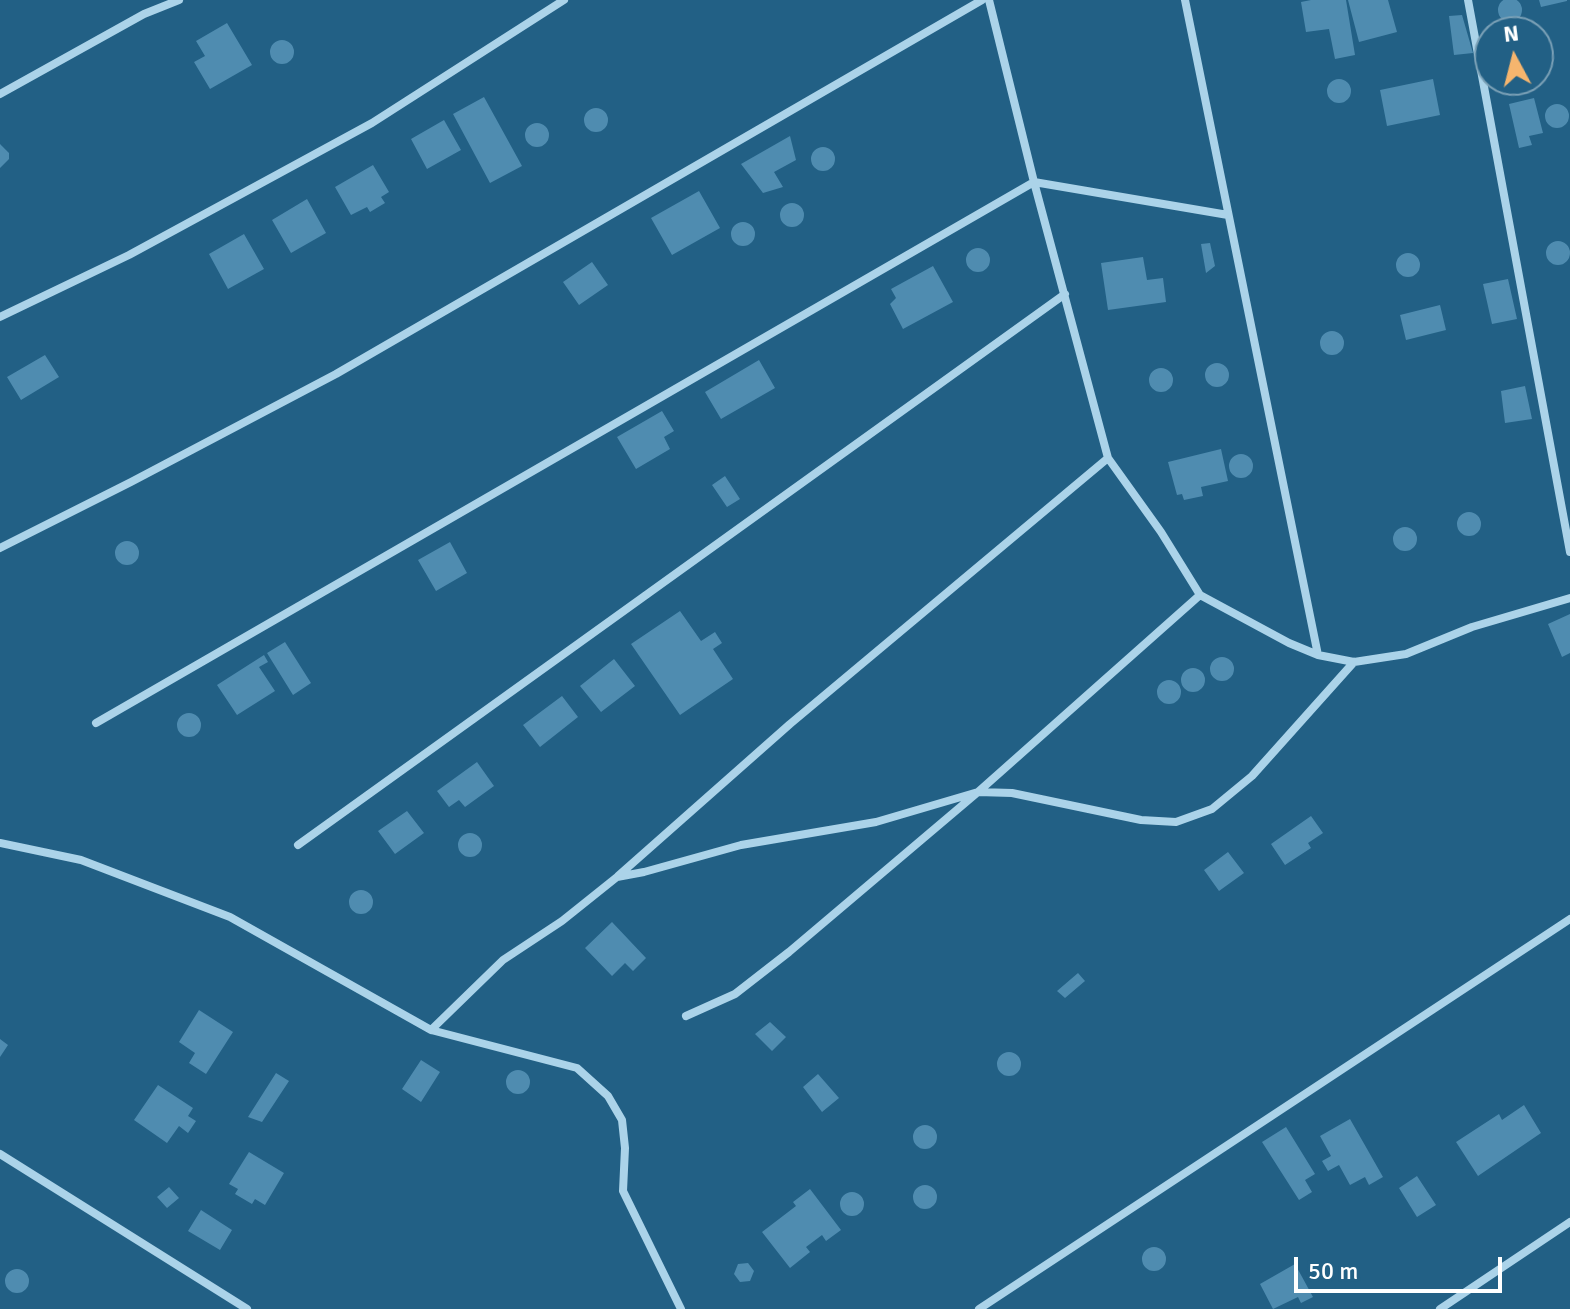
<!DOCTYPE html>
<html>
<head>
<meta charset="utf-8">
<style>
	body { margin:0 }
	#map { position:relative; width:1570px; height:1309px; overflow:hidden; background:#226085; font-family:Signika,sans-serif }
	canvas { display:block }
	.north { position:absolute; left:1474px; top:16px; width:80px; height:80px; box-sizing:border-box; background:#226085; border:2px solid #7aa0b6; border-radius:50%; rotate:353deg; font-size:22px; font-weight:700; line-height:32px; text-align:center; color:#fff }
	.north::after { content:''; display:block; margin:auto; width:28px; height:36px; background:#f5b56e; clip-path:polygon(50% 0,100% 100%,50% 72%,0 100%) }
	.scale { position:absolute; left:1294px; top:1257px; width:208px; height:36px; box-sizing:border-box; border:4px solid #fff; border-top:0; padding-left:10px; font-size:24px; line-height:28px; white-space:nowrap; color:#fff; -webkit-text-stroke:6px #226085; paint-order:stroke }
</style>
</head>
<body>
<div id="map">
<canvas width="1570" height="1309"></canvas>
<div class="north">N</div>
<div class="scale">50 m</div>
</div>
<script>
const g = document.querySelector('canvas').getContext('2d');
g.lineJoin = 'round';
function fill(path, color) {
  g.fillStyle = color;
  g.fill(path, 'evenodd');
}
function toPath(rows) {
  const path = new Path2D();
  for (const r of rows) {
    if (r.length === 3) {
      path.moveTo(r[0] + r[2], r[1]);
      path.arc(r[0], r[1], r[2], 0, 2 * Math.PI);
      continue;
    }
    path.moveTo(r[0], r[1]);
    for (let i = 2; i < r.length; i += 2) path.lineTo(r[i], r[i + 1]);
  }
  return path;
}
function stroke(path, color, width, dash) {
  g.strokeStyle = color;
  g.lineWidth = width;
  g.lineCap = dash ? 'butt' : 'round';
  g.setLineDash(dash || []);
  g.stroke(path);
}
const building = toPath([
	[1510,10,12],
	[1311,0,1346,0,1355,55,1335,59,1329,29,1306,32,1301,2],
	[1348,0,1388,0,1397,32,1359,42],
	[1539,0,1567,0,1567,1,1541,7],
	[1462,15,1473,53,1454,55,1449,16],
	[227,23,252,65,210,89,194,62,205,56,196,41],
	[282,52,12],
	[1339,91,12],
	[1433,79,1440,115,1387,126,1380,90],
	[484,97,522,166,490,183,453,114],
	[1534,98,1543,133,1529,136,1532,145,1519,148,1509,104],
	[1557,116,12],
	[596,120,12],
	[444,120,461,150,427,169,411,139],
	[537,135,12],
	[790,136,796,160,774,172,783,187,763,193,741,164],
	[0,144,9,153,9,159,0,168],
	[823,159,12],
	[373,165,389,192,381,197,385,203,370,212,367,207,351,215,335,187],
	[699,191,720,228,672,255,651,218],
	[307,199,326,233,291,253,272,220],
	[792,215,12],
	[743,234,12],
	[244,234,264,269,228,289,209,254],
	[1558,253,12],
	[1210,243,1215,266,1206,273,1201,244],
	[978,260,12],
	[1408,265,12],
	[1143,257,1147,280,1163,278,1166,302,1108,310,1101,263],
	[592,262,608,285,579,305,563,282],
	[933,266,953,302,903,329,890,304,896,298,891,289],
	[1508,279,1517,319,1492,324,1483,284],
	[1440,305,1446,330,1406,340,1400,315],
	[1332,343,12],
	[45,355,59,377,21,400,7,377],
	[759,360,775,388,721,419,705,392],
	[1217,375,12],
	[1161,380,12],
	[1525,386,1532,419,1505,423,1501,391],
	[662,411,674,431,664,437,670,449,636,469,617,437],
	[1221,449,1228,481,1201,487,1203,496,1184,500,1182,494,1177,495,1168,462],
	[1241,466,12],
	[725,476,740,499,727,507,712,485],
	[1469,524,12],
	[1405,539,12],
	[127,553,12],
	[450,542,467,573,436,591,418,560],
	[680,611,701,641,715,632,722,643,713,649,733,679,680,715,631,644],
	[1570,614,1570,653,1562,657,1548,624],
	[285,642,311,683,293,695,267,653],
	[264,655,268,662,259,667,275,691,237,715,217,685],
	[1222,669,12],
	[614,659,635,686,601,712,580,686],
	[1193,680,12],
	[1169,692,12],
	[562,696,578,717,540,747,523,725],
	[189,725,12],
	[477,762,494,786,465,807,459,800,449,807,437,791],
	[407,811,424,833,395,854,378,831],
	[1311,816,1323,833,1308,843,1311,848,1285,865,1271,844],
	[470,845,12],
	[1228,852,1244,873,1219,891,1204,870],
	[361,902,12],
	[612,922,646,958,633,971,625,963,612,976,585,948],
	[1078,973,1085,981,1065,998,1057,991],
	[199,1010,233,1032,206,1074,189,1063,195,1053,179,1042],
	[770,1022,786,1037,772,1051,755,1034],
	[0,1039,8,1045,0,1057],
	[1009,1064,12],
	[421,1060,440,1072,421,1102,402,1089],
	[518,1082,12],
	[276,1073,289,1081,262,1122,248,1117],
	[818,1074,839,1098,822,1112,803,1087],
	[158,1085,193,1108,188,1116,196,1121,188,1133,179,1126,167,1143,134,1120],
	[1524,1105,1541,1133,1478,1176,1456,1142,1499,1114,1502,1120],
	[1350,1119,1383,1177,1369,1185,1365,1177,1350,1185,1339,1165,1328,1171,1322,1161,1331,1156,1320,1136],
	[925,1137,12],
	[1286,1127,1315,1174,1305,1180,1312,1192,1299,1200,1262,1142],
	[249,1152,284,1173,265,1205,255,1199,252,1204,235,1194,238,1189,229,1184],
	[1417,1176,1436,1205,1417,1217,1399,1188],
	[925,1197,12],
	[169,1187,179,1198,167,1208,157,1197],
	[810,1189,841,1230,826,1241,822,1235,806,1247,810,1252,790,1268,762,1232,796,1206,793,1202],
	[852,1204,12],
	[201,1210,232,1230,220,1250,188,1231],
	[1154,1259,12],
	[748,1263,754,1271,750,1281,740,1282,734,1274,738,1264],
	[1295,1264,1313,1297,1301,1303,1298,1297,1273,1309,1260,1284],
	[17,1281,12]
]);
const minor = toPath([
	[989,0,1034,182,1108,458,1161,532,1200,595,1289,643,1318,655,1354,662,1406,654,1472,627,1570,598],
	[1185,0,1318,655],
	[1468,0,1570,552],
	[0,94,144,14,179,0],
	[0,317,129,255,372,123,564,0],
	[0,548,131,482,336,374,982,0],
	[96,723,1034,182,1228,215],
	[0,843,81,860,230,917,431,1030,577,1068,608,1096,622,1120,625,1148,623,1191,681,1309],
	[298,845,1065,294],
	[618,876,790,724,1108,458],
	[686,1016,735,994,789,952,978,792,1200,595],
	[431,1030,503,960,562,921,617,877,644,872,741,845,876,822,978,792,1012,793,1141,820,1176,822,1212,809,1252,776,1354,662],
	[0,1154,247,1309],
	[979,1309,1570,919],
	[1440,1309,1570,1222]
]);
fill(building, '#4f8cb0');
stroke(minor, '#abd3e9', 8);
</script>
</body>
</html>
